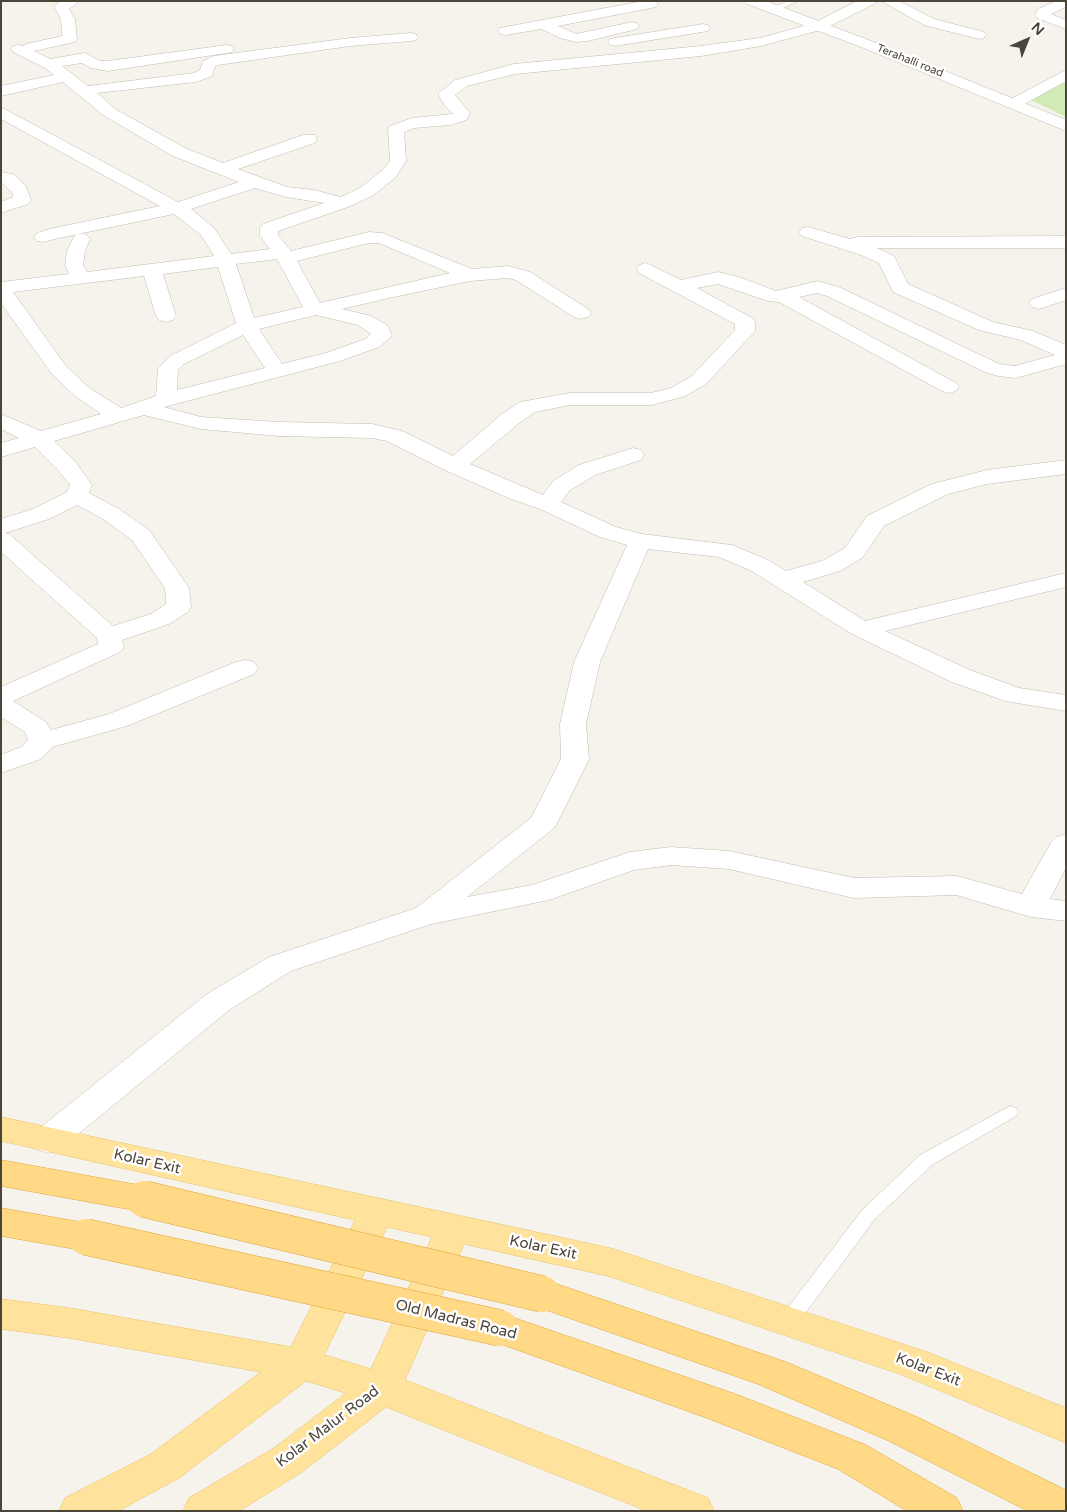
<!DOCTYPE html>
<html>
<head>
<meta charset="utf-8">
<style>
	body { margin:0 }
	#map { position:relative; width:1067px; height:1512px; overflow:hidden; background:#f6f3ec; font-family:"Varela Round",sans-serif }
	canvas { display:block }
	.frame { position:absolute; inset:0; border:2px solid #4b4439; pointer-events:none }
	.north { position:absolute; left:1002px; top:15px; width:50px; height:50px; -webkit-text-stroke:4px #fff; paint-order:stroke; rotate:44deg; font-size:14px; font-weight:700; line-height:20px; text-align:center; color:#4b4439 }
	.north::after { content:''; display:block; margin:auto; width:18px; height:22px; background:#4b4439; clip-path:polygon(50% 0,100% 100%,50% 72%,0 100%) }
</style>
</head>
<body>
<div id="map">
<canvas width="1067" height="1512"></canvas>
<div class="frame"></div>
<div class="north">N</div>
</div>
<script>
const g = document.querySelector('canvas').getContext('2d');
g.lineJoin = 'round';
function fill(path, color) {
  g.fillStyle = color;
  g.fill(path, 'evenodd');
}
function toPath(rows) {
  const path = new Path2D();
  for (const r of rows) {
    path.moveTo(r[0], r[1]);
    for (let i = 2; i < r.length; i += 2) path.lineTo(r[i], r[i + 1]);
  }
  return path;
}
function stroke(path, color, width, dash) {
  g.strokeStyle = color;
  g.lineWidth = width;
  g.lineCap = dash ? 'butt' : 'round';
  g.setLineDash(dash || []);
  g.stroke(path);
}
function write(font, color, halo, rows, align = 'center') {
  g.font = font + ' "Varela Round",sans-serif';
  g.lineWidth = 5;
  g.setLineDash([]);
  g.textBaseline = 'middle';
  g.strokeStyle = halo;
  g.fillStyle = color;
  for (const [text, x, y, turn = 0] of rows) {
    g.save();
    g.translate(x, y);
    g.rotate((+turn || 0) * Math.PI / 180);
    g.textAlign = isNaN(turn) ? turn : align;
    if (halo) g.strokeText(text, 0, 0);
    g.fillText(text, 0, 0);
    g.restore();
  }
}
const green = toPath([
	[1066,82,1066,117,1029,99]
]);
const service = toPath([
	[788,1,798,1,777,11,770,9,788,1],
	[1010,1106,1016,1108,1018,1112,1016,1116,932,1165,874,1220,795,1327,788,1330,781,1327,779,1322,781,1317,862,1210,920,1155,1010,1106]
]);
const minor = toPath([
	[61,1,80,1,69,9,75,19,77,39,75,42,34,51,50,59,85,53,100,61,108,61,227,45,232,46,234,49,232,52,227,53,108,71,91,68,82,63,62,66,88,86,194,73,200,70,203,61,214,56,350,38,411,33,416,34,418,37,416,40,411,41,350,46,218,65,215,66,212,76,196,82,97,93,115,109,185,148,223,163,303,135,315,135,317,139,315,143,238,169,287,187,314,190,341,197,360,188,384,169,390,161,388,129,390,126,412,118,453,114,445,106,438,94,455,80,514,64,701,46,760,38,814,23,857,1,876,1,874,4,824,29,761,46,701,56,515,74,467,86,455,95,470,113,466,120,451,125,414,128,404,132,406,161,396,177,372,196,348,207,278,231,278,235,291,251,369,232,382,233,472,269,508,266,530,272,588,309,591,313,588,317,581,319,574,317,516,280,508,278,470,281,389,298,342,309,371,316,387,325,392,336,379,347,340,361,164,407,201,417,279,422,372,424,402,431,453,456,502,414,520,402,570,393,651,393,671,388,692,376,735,330,735,324,639,273,637,269,639,265,646,263,681,280,718,272,739,277,776,291,818,281,825,283,841,288,999,364,1015,366,1055,355,1021,340,979,330,893,292,879,263,861,255,802,236,799,232,802,228,808,227,850,239,857,237,1066,236,1066,248,877,248,894,256,908,284,993,322,1033,331,1066,345,1066,364,1016,378,998,376,985,372,827,296,817,293,799,297,956,383,959,387,956,391,949,393,942,391,779,302,768,301,718,284,697,288,752,318,755,322,755,331,706,384,685,396,652,405,570,405,535,412,518,424,470,464,543,495,553,481,579,465,633,448,641,450,644,455,641,460,595,475,569,491,561,502,616,527,642,534,732,545,768,560,786,571,822,561,845,548,867,516,932,484,987,470,1066,460,1066,474,987,484,948,494,884,526,862,558,840,571,803,582,865,621,1066,573,1066,587,885,631,970,670,1019,688,1066,695,1066,711,1005,701,952,682,852,634,750,570,719,557,648,549,600,662,586,724,589,759,557,823,553,829,467,897,532,885,630,852,671,847,729,851,854,878,957,876,1022,894,1052,841,1056,837,1066,834,1066,868,1050,899,1066,901,1066,921,1031,917,956,895,854,898,729,869,671,865,634,870,549,900,431,924,291,971,229,1010,60,1149,48,1153,36,1149,31,1140,36,1131,207,994,269,957,416,908,531,818,561,759,560,724,574,662,627,545,600,537,540,509,511,499,447,471,387,441,372,438,279,436,201,429,144,415,54,441,74,460,92,485,89,493,119,509,149,530,189,588,191,607,188,612,169,624,122,640,124,647,120,652,13,701,46,722,51,730,109,714,236,662,245,660,254,662,258,668,254,674,127,726,52,747,41,759,1,773,1,755,21,747,28,740,25,732,1,717,1,687,98,644,97,638,1,552,1,519,33,509,67,492,70,485,58,470,35,447,1,457,1,443,19,438,1,429,1,414,41,431,101,414,74,395,52,374,1,303,1,282,69,274,65,265,67,251,75,235,81,233,87,235,90,239,85,251,83,265,87,272,214,256,201,235,174,214,59,238,43,242,37,241,34,237,37,233,49,229,160,206,1,119,1,107,178,202,239,182,173,156,103,115,63,82,1,96,1,86,54,75,45,68,13,52,11,49,13,46,18,45,24,46,26,44,62,36,61,19,54,7,61,1],
	[255,188,286,197,324,203,263,224,260,228,260,236,270,249,231,254,214,228,191,209,255,188],
	[369,243,379,243,450,273,320,303,297,261,369,243],
	[277,259,303,307,254,318,236,264,277,259],
	[218,267,236,323,170,356,158,369,156,396,121,408,88,387,66,366,13,292,144,276,156,316,159,320,166,322,173,320,176,316,163,274,218,267],
	[316,315,358,325,371,334,365,339,326,353,282,364,259,329,316,315],
	[243,335,265,368,177,390,178,370,184,364,243,335],
	[77,505,103,519,132,540,165,588,166,604,151,614,113,626,9,534,5,533,49,519,77,505],
	[643,1,656,1,658,4,656,7,651,8,558,26,576,34,632,22,637,23,639,26,637,29,588,41,576,42,560,38,542,29,505,35,500,34,498,31,500,28,505,27,643,1],
	[881,1,899,1,934,19,984,32,986,35,984,38,979,39,924,25,881,1],
	[1056,1,1066,1,1066,7,1051,14,1066,20,1066,29,1037,18,1035,15,1038,9,1056,1],
	[703,24,708,25,710,28,708,31,615,46,610,45,608,42,610,39,615,38,703,24],
	[1066,70,1066,81,1019,107,1007,107,1005,104,1007,101,1066,70],
	[1,172,13,174,26,186,31,200,28,204,1,213,1,202,13,197,12,192,1,182,1,172],
	[1066,288,1066,300,1039,309,1032,307,1029,303,1032,299,1066,288]
]);
const tertiary = toPath([
	[745,1,766,1,871,41,1066,120,1066,131,861,47,747,4,745,1]
]);
const primary = toPath([
	[1,1117,610,1248,927,1352,1066,1408,1066,1443,900,1374,608,1276,464,1244,405,1380,708,1498,714,1511,647,1511,386,1407,302,1472,239,1511,183,1511,189,1498,274,1448,346,1393,306,1381,179,1478,118,1511,59,1511,65,1498,151,1454,261,1372,69,1338,1,1329,1,1299,69,1308,291,1347,355,1220,1,1141,1,1117],
	[387,1227,432,1237,371,1369,324,1355,387,1227]
]);
const trunk = toPath([
	[1,1160,144,1186,156,1190,162,1199,156,1208,144,1212,1,1186,1,1160],
	[1,1208,86,1223,99,1227,104,1237,99,1247,86,1251,1,1236,1,1208],
	[542,1279,786,1362,917,1417,1066,1490,1066,1511,1028,1511,889,1441,758,1384,529,1304,523,1294,529,1284,542,1279],
	[500,1313,735,1394,866,1445,957,1498,963,1511,907,1511,838,1469,707,1418,487,1339,481,1328,487,1317,500,1313]
]);
const trunkBridge = toPath([
	[144,1199,542,1294],
	[86,1237,500,1328]
]);
const farStreetnames = [
	["Terahalli road",910,61,22]
];
const nearStreetnames = [
	["Kolar Exit",147,1162,13],
	["Kolar Exit",543,1248,12],
	["Old Madras Road",456,1320,14],
	["Kolar Exit",928,1370,21],
	["Kolar Malur Road",328,1427,-37]
];
fill(green, '#d2eab5');
stroke(service, '#c2bbae', 1);
stroke(minor, '#c2bbae', 1);
stroke(tertiary, '#c2bbae', 1);
stroke(primary, '#e6c16a', 1);
stroke(trunk, '#e0a43c', 1);
fill(service, '#fff');
fill(minor, '#fff');
fill(tertiary, '#fff');
fill(primary, '#ffe39c');
fill(trunk, '#ffd985');
stroke(trunkBridge, '#e0a43c', 37, []);
stroke(trunkBridge, '#ffd985', 36);
write('11px', '#4b4439', '#fff', farStreetnames);
write('15px', '#4b4439', '#fff', nearStreetnames);
</script>
</body>
</html>
